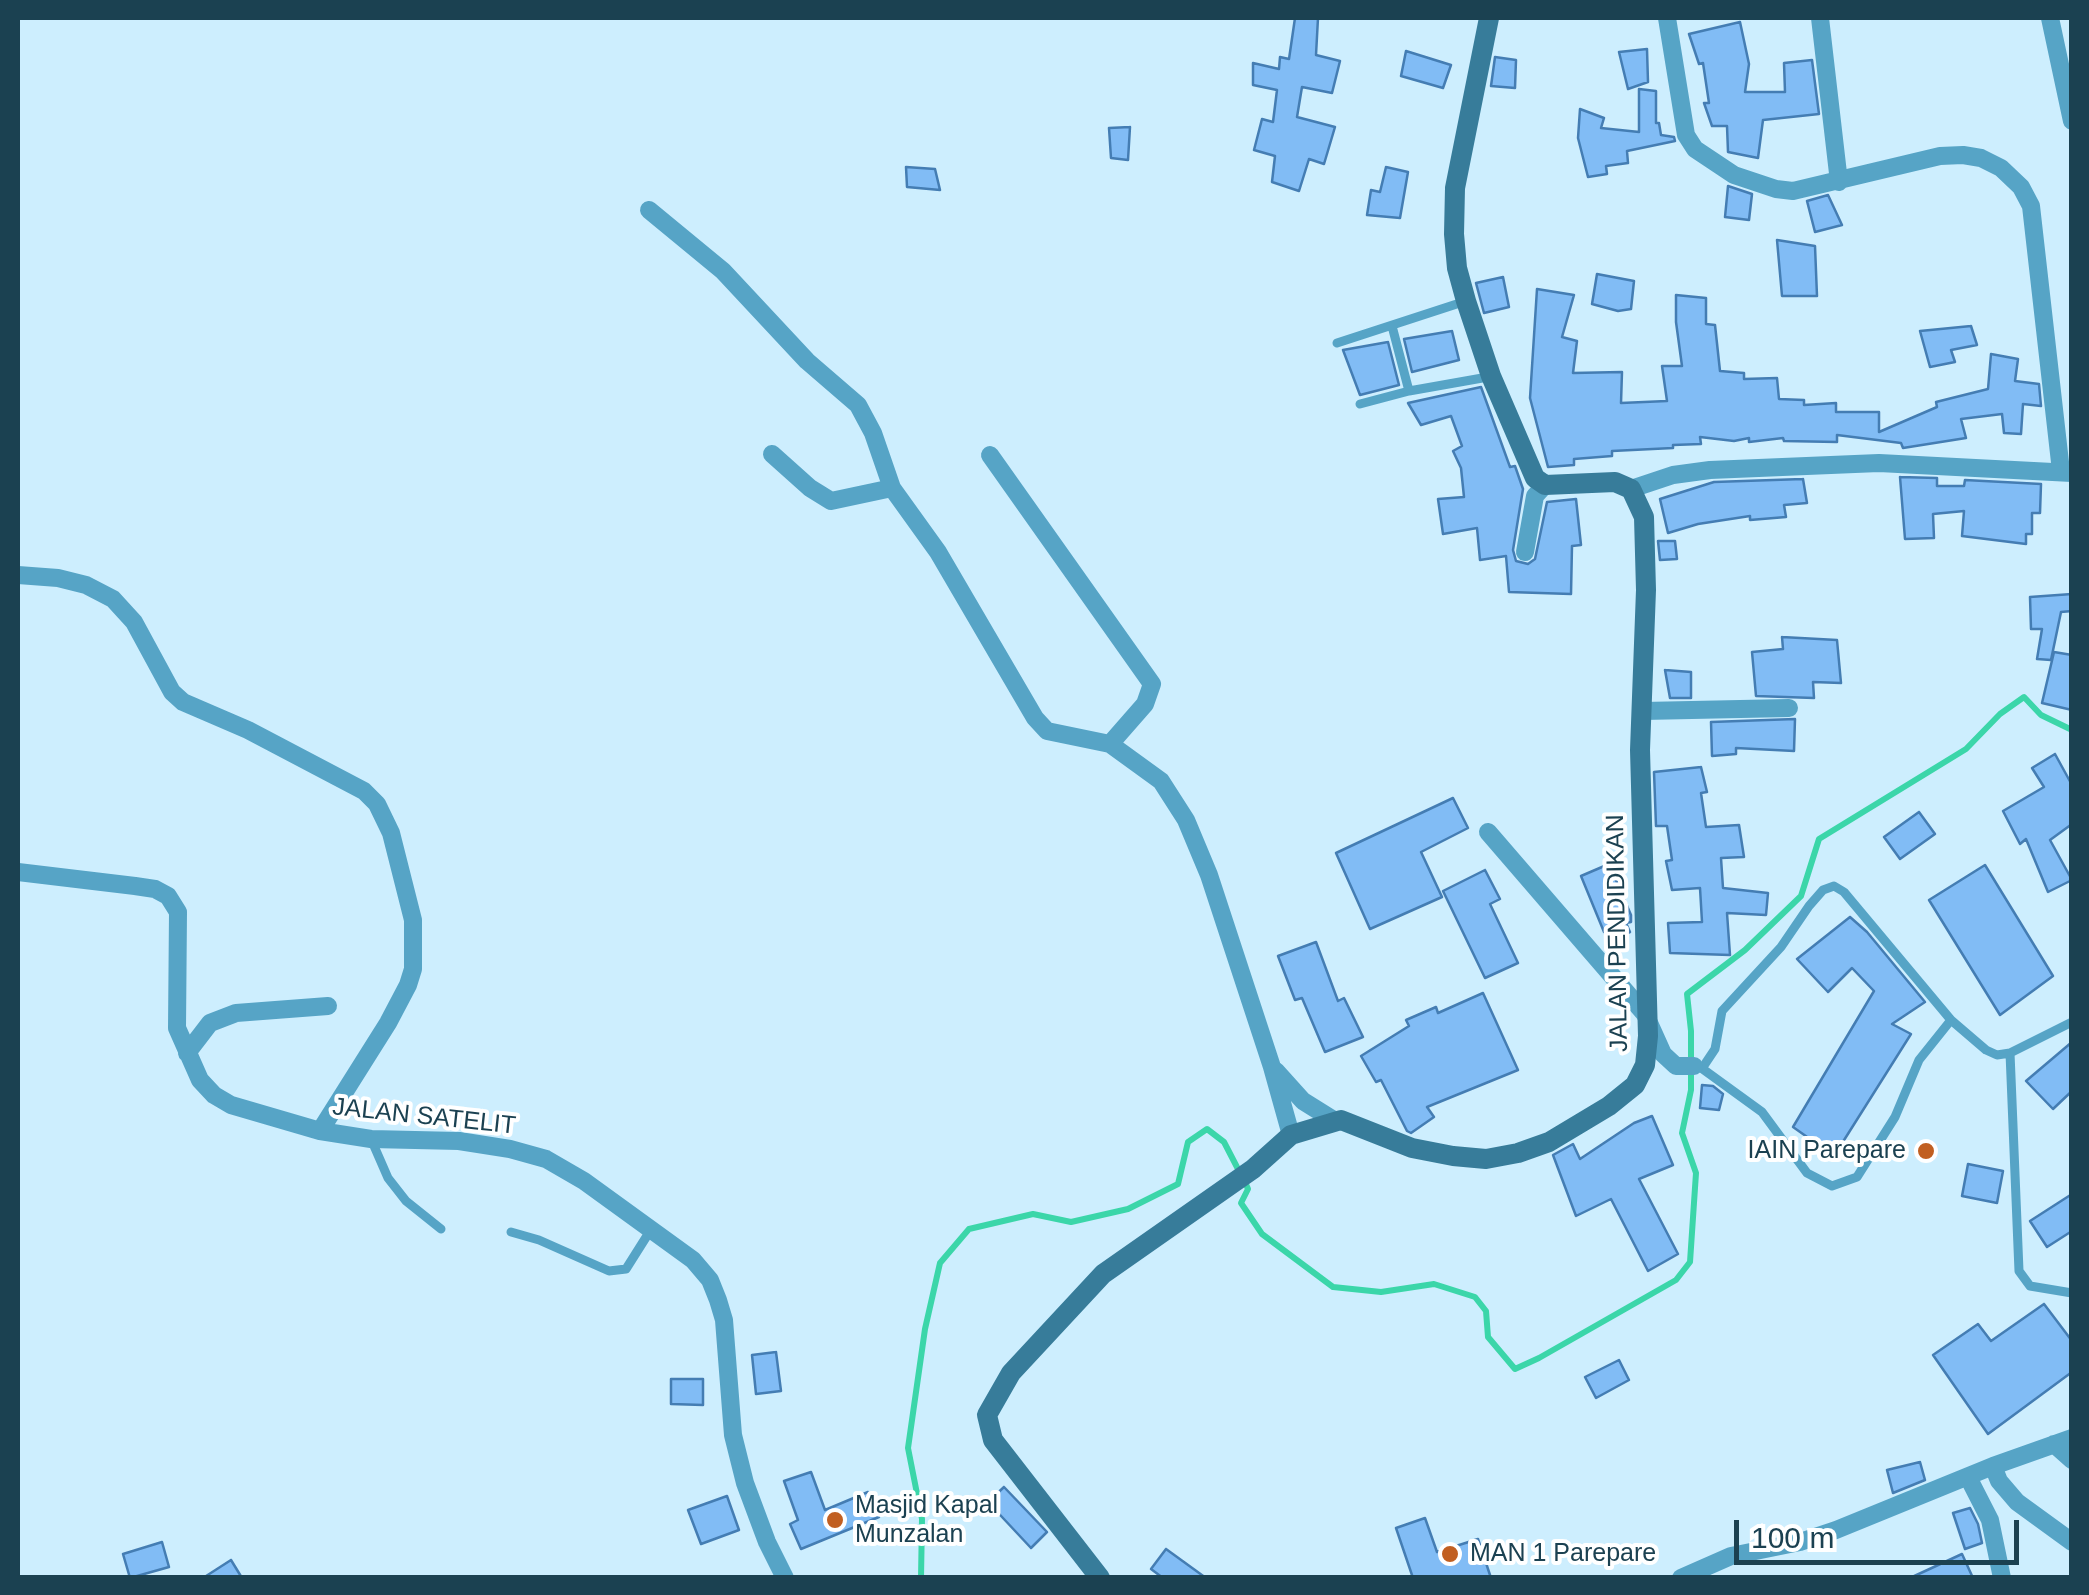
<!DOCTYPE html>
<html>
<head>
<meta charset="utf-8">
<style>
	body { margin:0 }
	#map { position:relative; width:2089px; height:1595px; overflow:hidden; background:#cdeefe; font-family:Helvetica,sans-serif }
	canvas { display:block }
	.frame { position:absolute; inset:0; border:20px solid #1b4151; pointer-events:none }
	.scale { position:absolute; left:1734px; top:1520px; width:285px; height:45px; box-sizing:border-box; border:5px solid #1b4151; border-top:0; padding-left:12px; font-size:30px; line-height:35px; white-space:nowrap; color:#1b4151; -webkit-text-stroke:8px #fff; paint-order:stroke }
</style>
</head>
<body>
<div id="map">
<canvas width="2089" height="1595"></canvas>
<div class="frame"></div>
<div class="scale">100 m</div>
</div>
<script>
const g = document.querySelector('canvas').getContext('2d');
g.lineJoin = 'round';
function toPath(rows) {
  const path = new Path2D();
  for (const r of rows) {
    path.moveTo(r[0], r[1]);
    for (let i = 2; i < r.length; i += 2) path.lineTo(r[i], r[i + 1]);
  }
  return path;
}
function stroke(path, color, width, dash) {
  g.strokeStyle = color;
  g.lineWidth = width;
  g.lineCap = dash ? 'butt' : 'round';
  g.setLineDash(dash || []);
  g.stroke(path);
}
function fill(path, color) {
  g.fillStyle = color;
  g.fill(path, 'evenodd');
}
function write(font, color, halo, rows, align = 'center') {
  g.font = font + ' Helvetica,sans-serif';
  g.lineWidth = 8;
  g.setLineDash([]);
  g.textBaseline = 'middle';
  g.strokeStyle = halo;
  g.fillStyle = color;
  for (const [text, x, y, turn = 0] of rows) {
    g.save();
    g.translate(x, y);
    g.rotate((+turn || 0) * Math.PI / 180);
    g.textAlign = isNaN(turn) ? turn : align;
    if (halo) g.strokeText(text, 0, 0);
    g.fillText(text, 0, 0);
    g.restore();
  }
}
const stream = toPath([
	[1245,1182,1248,1189,1241,1203,1262,1234,1333,1287,1381,1292,1434,1284,1475,1297,1486,1311,1488,1337,1515,1369,1539,1358,1676,1280,1690,1262,1696,1173,1682,1133,1691,1090,1691,1031,1687,994,1745,950,1801,896,1819,839,1966,749,2000,714,2024,697,2041,715,2072,730],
	[921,1578,922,1519,908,1448,925,1329,940,1263,969,1229,1033,1214,1071,1222,1128,1209,1178,1184,1188,1142,1207,1129,1224,1142,1239,1171]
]);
const building = toPath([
	[1295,18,1318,18,1316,55,1340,61,1332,93,1302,87,1297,117,1335,127,1324,164,1309,159,1299,191,1272,182,1275,156,1254,150,1262,119,1273,122,1277,90,1253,85,1253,63,1279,69,1280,57,1289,59,1295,18],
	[1740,22,1749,64,1745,92,1785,92,1784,63,1812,60,1819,114,1763,120,1758,158,1728,152,1727,126,1712,126,1704,103,1709,103,1703,63,1699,64,1689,34,1740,22],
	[1647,49,1648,82,1628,89,1619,52,1647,49],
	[1406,51,1451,65,1443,88,1401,76,1406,51],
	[1495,57,1516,60,1515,88,1491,86,1495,57],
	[1639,89,1656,91,1656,123,1659,123,1661,135,1674,137,1675,141,1627,151,1628,163,1606,166,1607,174,1588,177,1578,138,1580,109,1604,118,1601,128,1639,132,1639,89],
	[1130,127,1128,160,1111,158,1109,128,1130,127],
	[906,167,935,169,940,190,907,187,906,167],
	[1386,167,1408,172,1400,218,1367,215,1371,190,1380,192,1386,167],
	[1728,186,1752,194,1749,220,1725,217,1728,186],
	[1828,195,1842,225,1815,232,1807,201,1828,195],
	[1777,240,1815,246,1817,296,1782,296,1777,240],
	[1597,274,1634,281,1631,309,1618,311,1592,304,1597,274],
	[1503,277,1509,307,1484,313,1476,283,1503,277],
	[1537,289,1574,295,1562,337,1577,341,1573,373,1622,372,1621,403,1667,401,1662,366,1682,366,1676,322,1676,295,1706,298,1706,324,1715,325,1720,371,1744,373,1744,379,1777,378,1779,399,1804,400,1804,405,1836,403,1836,412,1879,412,1879,432,1937,407,1936,402,1988,389,1991,354,2018,359,2015,381,2039,384,2041,406,2023,404,2021,434,2004,433,2002,414,1961,419,1966,438,1903,448,1901,443,1837,435,1837,442,1784,441,1783,438,1749,442,1749,438,1734,441,1700,437,1701,444,1673,445,1673,448,1612,451,1612,456,1574,459,1574,465,1548,467,1530,398,1537,289],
	[1971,326,1977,345,1951,350,1955,362,1930,367,1920,331,1971,326],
	[1452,331,1459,360,1412,372,1404,339,1452,331],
	[1388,342,1399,385,1360,395,1343,350,1388,342],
	[1481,387,1510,467,1515,466,1523,489,1513,550,1516,561,1528,564,1535,559,1547,502,1576,499,1581,545,1572,546,1571,594,1509,592,1506,556,1480,560,1477,528,1443,534,1438,499,1464,497,1461,468,1453,451,1462,446,1451,416,1421,425,1408,403,1481,387],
	[1900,477,1937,478,1937,486,1964,486,1965,480,2041,484,2040,513,2032,513,2032,534,2026,534,2026,544,1962,536,1964,511,1933,514,1934,538,1905,539,1900,477],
	[1803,479,1807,503,1784,505,1786,517,1750,520,1750,516,1698,524,1668,533,1660,499,1714,482,1803,479],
	[1658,541,1675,541,1677,559,1660,560,1658,541],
	[2072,594,2072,611,2061,612,2051,660,2037,659,2042,629,2031,629,2030,597,2072,594],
	[1782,637,1837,640,1841,683,1813,682,1814,698,1756,696,1752,652,1783,649,1782,637],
	[2054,652,2072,655,2072,710,2042,703,2054,652],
	[1665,670,1691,672,1691,698,1670,698,1665,670],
	[1795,719,1794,751,1736,748,1736,754,1712,756,1711,722,1795,719],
	[2055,754,2072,785,2072,824,2050,840,2072,880,2048,892,2026,839,2020,844,2003,811,2044,787,2032,768,2055,754],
	[1701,767,1707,792,1701,793,1706,827,1739,825,1744,857,1721,858,1723,888,1768,893,1766,915,1727,913,1730,955,1670,953,1668,923,1702,922,1700,888,1672,890,1666,861,1672,860,1667,826,1656,826,1654,772,1701,767],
	[1453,798,1468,828,1421,852,1442,897,1370,929,1336,853,1453,798],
	[1919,812,1935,834,1900,859,1884,837,1919,812],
	[1609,864,1631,915,1631,922,1626,923,1630,932,1614,939,1609,930,1604,932,1581,876,1609,864],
	[1985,865,2053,976,2000,1015,1929,900,1985,865],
	[1485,870,1500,899,1490,904,1518,963,1485,978,1443,891,1485,870],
	[1850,917,1867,932,1925,1002,1892,1024,1911,1034,1834,1156,1793,1127,1874,991,1852,968,1828,992,1797,959,1850,917],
	[1316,942,1338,1001,1344,998,1363,1037,1325,1052,1302,998,1295,1000,1278,956,1316,942],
	[1483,993,1518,1070,1427,1107,1434,1117,1411,1133,1407,1131,1381,1080,1376,1082,1361,1056,1409,1026,1406,1020,1436,1007,1438,1013,1483,993],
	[2072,1042,2072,1091,2053,1109,2026,1081,2072,1042],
	[1702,1085,1713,1086,1723,1094,1719,1110,1700,1108,1702,1085],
	[1652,1116,1673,1165,1639,1179,1678,1254,1648,1271,1611,1199,1576,1216,1553,1155,1573,1144,1580,1159,1634,1123,1652,1116],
	[1968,1164,2003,1171,1997,1203,1962,1196,1968,1164],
	[2072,1194,2072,1231,2047,1247,2030,1221,2072,1194],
	[2044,1304,2072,1341,2072,1372,1988,1434,1933,1355,1978,1324,1991,1341,2044,1304],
	[776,1352,781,1391,756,1394,752,1355,776,1352],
	[1619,1360,1629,1380,1596,1398,1585,1377,1619,1360],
	[671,1379,703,1379,703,1405,671,1404,671,1379],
	[1920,1462,1925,1480,1893,1493,1887,1470,1920,1462],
	[811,1472,825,1510,868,1492,879,1517,801,1549,790,1524,798,1520,784,1481,811,1472],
	[1004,1487,1047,1532,1031,1548,988,1502,1004,1487],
	[727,1496,739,1530,701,1544,688,1510,727,1496],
	[1970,1508,1978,1524,1982,1543,1965,1549,1953,1513,1970,1508],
	[1425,1518,1437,1552,1478,1539,1491,1578,1413,1578,1396,1528,1425,1518],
	[162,1542,169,1567,130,1578,123,1554,162,1542],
	[1166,1549,1206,1578,1163,1578,1151,1569,1166,1549],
	[1962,1554,1973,1578,1910,1578,1962,1554],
	[231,1560,242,1578,203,1578,231,1560]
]);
const lane = toPath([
	[1392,326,1409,391],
	[1337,343,1466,301],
	[1360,404,1409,391,1488,377],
	[2010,1053,2019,1271,2030,1286,2072,1293],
	[1700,1067,1762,1112,1807,1173,1832,1186,1857,1177,1895,1117,1919,1060,1951,1020],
	[1703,1067,1715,1049,1722,1011,1781,947,1809,906,1823,890,1834,886,1844,892,1951,1020,1986,1050,1997,1055,2010,1053,2072,1022],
	[371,1139,388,1178,406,1201,441,1229],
	[511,1232,539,1240,609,1271,626,1269,650,1231]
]);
const street = toPath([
	[1667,18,1686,135,1695,149,1734,175,1776,189,1793,191,1940,156,1963,155,1981,158,2001,168,2021,187,2031,206,2061,471],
	[1820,18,1839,182],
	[2050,18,2072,121],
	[649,210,723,271,807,361,858,405,873,433,892,488,938,552,1035,718,1047,731,1110,744,1161,781,1186,820,1209,875,1272,1067,1291,1135],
	[772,454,810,488,831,501,892,488],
	[990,455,1152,684,1145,704,1110,744],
	[1631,489,1673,475,1710,470,1879,463,2072,473],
	[1525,552,1535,496,1545,485],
	[18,575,58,578,86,585,113,599,134,622,172,692,183,702,248,730,364,791,377,804,391,833,413,920,413,969,408,985,388,1023,320,1131],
	[1643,711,1789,708],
	[1488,832,1645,1014,1663,1054,1676,1066,1694,1066],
	[18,872,135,886,155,889,168,896,178,912,177,1028,200,1080,214,1095,231,1105,320,1131,371,1139,459,1141,510,1149,546,1159,584,1181,693,1260,710,1280,718,1300,724,1320,733,1435,745,1483,767,1542,785,1578],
	[187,1053,210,1023,236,1013,328,1006],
	[1276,1071,1303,1101,1335,1121],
	[2054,1444,2072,1460],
	[1993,1466,1999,1481,2017,1502,2072,1542],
	[1968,1477,1990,1520,2002,1578],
	[1681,1578,1731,1556,1800,1542,1836,1530,1993,1466,2072,1438]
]);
const secondary = toPath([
	[1100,1578,993,1440,987,1415,1011,1373,1103,1274,1253,1169,1291,1135,1341,1120,1412,1148,1453,1156,1486,1159,1518,1153,1549,1142,1609,1106,1635,1085,1645,1065,1648,1036,1640,750,1646,590,1644,517,1631,489,1615,482,1545,485,1535,478,1491,376,1466,301,1457,268,1454,234,1455,188,1489,18]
]);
const markers = [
	[1926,1151,10,"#c15f21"],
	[835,1520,10,"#c15f21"],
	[1450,1554,10,"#c15f21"]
];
const streetNames = [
	["JALAN PENDIDIKAN",1618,933,-91],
	["JALAN SATELIT",424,1117,6]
];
const poiNames = [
	["IAIN Parepare",1906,1151,"right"],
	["Masjid Kapal",855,1506],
	["Munzalan",855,1535],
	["MAN 1 Parepare",1470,1554]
];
stroke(stream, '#3bd6a9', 6);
fill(building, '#81bcf5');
stroke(building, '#447db3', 2.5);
stroke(lane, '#56a4c6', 9);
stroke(street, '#56a4c6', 18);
stroke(secondary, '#377c9a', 20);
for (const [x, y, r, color] of markers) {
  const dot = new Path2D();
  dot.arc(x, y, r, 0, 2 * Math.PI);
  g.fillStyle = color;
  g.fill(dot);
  stroke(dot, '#fff', 4);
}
write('25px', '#1b4151', '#fff', streetNames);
write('25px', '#1b4151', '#fff', poiNames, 'left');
</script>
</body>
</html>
